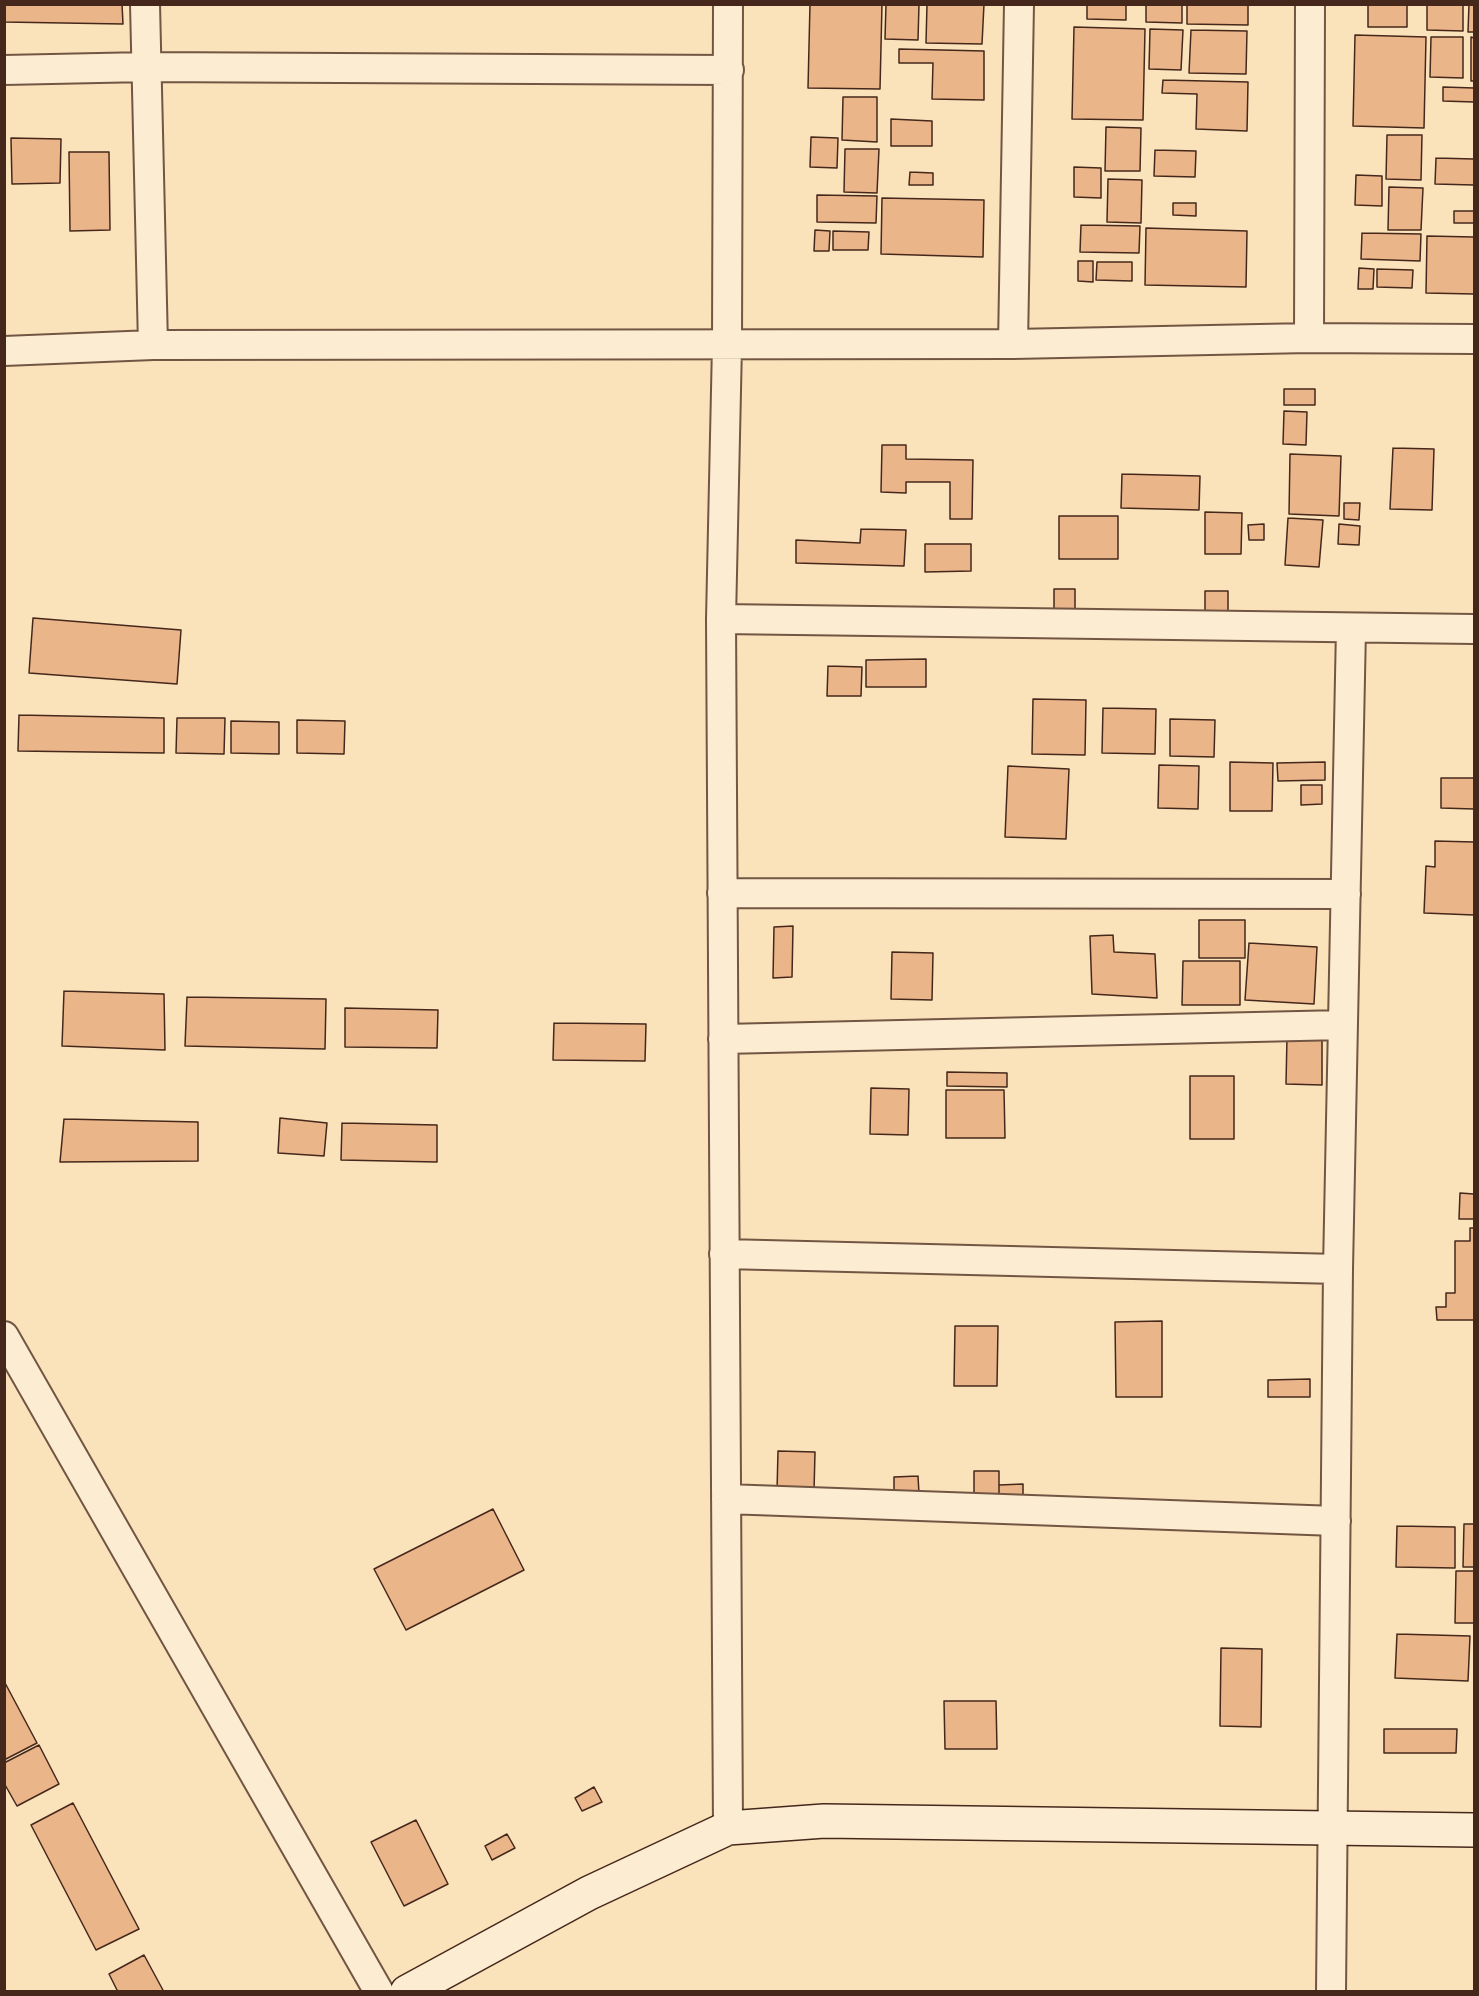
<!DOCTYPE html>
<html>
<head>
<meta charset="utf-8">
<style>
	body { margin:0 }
	#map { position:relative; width:1479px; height:1996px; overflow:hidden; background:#fae2ba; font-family:"Gentium Book Plus",serif }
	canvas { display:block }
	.frame { position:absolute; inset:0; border:6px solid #45281b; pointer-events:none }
</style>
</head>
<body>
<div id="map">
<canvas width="1479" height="1996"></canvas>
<div class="frame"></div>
</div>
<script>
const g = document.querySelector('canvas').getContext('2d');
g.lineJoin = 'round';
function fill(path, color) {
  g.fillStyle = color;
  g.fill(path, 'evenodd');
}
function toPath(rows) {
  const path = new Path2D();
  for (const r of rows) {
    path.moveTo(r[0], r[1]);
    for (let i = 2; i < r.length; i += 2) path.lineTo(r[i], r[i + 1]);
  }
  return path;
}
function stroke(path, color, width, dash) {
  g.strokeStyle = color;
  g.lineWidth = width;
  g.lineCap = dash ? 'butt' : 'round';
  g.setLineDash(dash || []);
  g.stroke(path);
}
const building = toPath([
	[4,4,122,4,123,24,4,22,4,4],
	[810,4,882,4,880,89,808,88,810,4],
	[886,4,919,4,918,40,885,39,886,4],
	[927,4,984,4,982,44,926,43,927,4],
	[1087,4,1126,4,1126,20,1087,19,1087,4],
	[1146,4,1182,4,1182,23,1146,22,1146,4],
	[1187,4,1248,4,1248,25,1187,24,1187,4],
	[1368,4,1407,4,1407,27,1368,27,1368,4],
	[1427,4,1463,4,1463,31,1427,30,1427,4],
	[1469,4,1474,4,1474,32,1468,32,1469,4],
	[1074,27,1145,29,1143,120,1072,119,1074,27],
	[1150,29,1183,30,1181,70,1149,69,1150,29],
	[1191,30,1247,31,1246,74,1189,73,1191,30],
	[1355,35,1426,37,1424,128,1353,126,1355,35],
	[1431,37,1463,37,1463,78,1430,77,1431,37],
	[1471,37,1474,38,1474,81,1471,81,1471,37],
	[899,49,984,51,984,100,932,99,933,63,899,63,899,49],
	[1163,80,1248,82,1247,131,1196,129,1197,94,1162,93,1163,80],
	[1443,87,1474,88,1474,102,1443,101,1443,87],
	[843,97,877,97,877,142,842,140,843,97],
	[891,119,932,121,932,146,891,146,891,119],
	[1106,127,1141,128,1140,171,1105,171,1106,127],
	[1387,135,1422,135,1421,180,1386,179,1387,135],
	[811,137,838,138,837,168,810,167,811,137],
	[11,138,61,139,60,183,12,184,11,138],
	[845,149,879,149,877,193,844,192,845,149],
	[1155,150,1196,151,1195,177,1154,176,1155,150],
	[69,152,109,152,110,230,70,231,69,152],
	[1436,158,1474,159,1474,185,1435,184,1436,158],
	[1074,167,1101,168,1101,198,1074,197,1074,167],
	[910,172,933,173,933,185,909,185,910,172],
	[1356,175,1382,176,1382,206,1355,205,1356,175],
	[1108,179,1142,180,1141,223,1107,222,1108,179],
	[1389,187,1423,188,1421,230,1388,230,1389,187],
	[817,195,877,196,876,223,817,222,817,195],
	[882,198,984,200,983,257,881,254,882,198],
	[1173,203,1196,203,1196,216,1173,215,1173,203],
	[1454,211,1474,211,1474,223,1454,223,1454,211],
	[1081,225,1140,226,1139,253,1080,252,1081,225],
	[1146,228,1247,231,1246,287,1145,285,1146,228],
	[815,230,830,231,829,251,814,251,815,230],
	[833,231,869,232,868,250,833,250,833,231],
	[1362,233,1421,234,1420,261,1361,259,1362,233],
	[1427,236,1474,237,1474,294,1426,293,1427,236],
	[1078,261,1093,261,1093,282,1078,281,1078,261],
	[1097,262,1132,262,1132,281,1096,280,1097,262],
	[1359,268,1374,269,1373,289,1358,289,1359,268],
	[1377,269,1413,270,1412,288,1377,287,1377,269],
	[1284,389,1315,389,1315,405,1284,405,1284,389],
	[1284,411,1307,412,1306,445,1283,444,1284,411],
	[882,445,906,445,906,459,973,460,972,519,950,519,950,482,906,482,906,493,881,492,882,445],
	[1393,448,1434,449,1432,510,1390,509,1393,448],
	[1290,454,1341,456,1339,516,1289,514,1290,454],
	[1122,474,1200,476,1199,510,1121,508,1122,474],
	[1344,503,1360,503,1359,520,1344,519,1344,503],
	[1205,512,1242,513,1241,554,1205,554,1205,512],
	[1059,516,1118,516,1118,559,1059,559,1059,516],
	[1288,518,1323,520,1319,567,1285,565,1288,518],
	[1264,524,1264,540,1249,540,1248,525,1264,524],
	[1339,524,1360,526,1359,545,1338,544,1339,524],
	[861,529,906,530,904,566,796,563,796,540,860,543,861,529],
	[925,544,971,544,971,571,925,572,925,544],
	[1054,589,1075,589,1075,614,1054,613,1054,589],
	[1205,591,1228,591,1228,611,1205,611,1205,591],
	[33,618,181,630,177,684,29,673,33,618],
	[926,659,926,687,866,687,866,660,926,659],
	[828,666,862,667,861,696,827,696,828,666],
	[1033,699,1086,700,1085,755,1032,754,1033,699],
	[1103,708,1156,709,1155,754,1102,753,1103,708],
	[19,715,164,718,164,753,18,751,19,715],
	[177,718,225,718,224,754,176,753,177,718],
	[1170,719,1215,720,1214,757,1170,756,1170,719],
	[297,720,345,721,344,754,297,753,297,720],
	[231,721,279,722,279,754,231,753,231,721],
	[1230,762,1273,763,1272,811,1230,811,1230,762],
	[1325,762,1325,780,1278,781,1277,763,1325,762],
	[1159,765,1199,766,1198,809,1158,808,1159,765],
	[1008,766,1069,769,1066,839,1005,837,1008,766],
	[1441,778,1474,778,1474,809,1441,808,1441,778],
	[1301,785,1322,785,1322,804,1301,805,1301,785],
	[1435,841,1474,842,1474,915,1424,913,1426,866,1435,867,1435,841],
	[1199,920,1245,920,1245,958,1199,958,1199,920],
	[793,926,792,977,773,978,774,927,793,926],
	[1113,935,1114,952,1155,954,1157,998,1092,994,1090,936,1113,935],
	[1249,943,1317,947,1314,1004,1245,1000,1249,943],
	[892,952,933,953,932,1000,891,999,892,952],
	[1183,961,1240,961,1240,1005,1182,1005,1183,961],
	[64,991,164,994,165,1050,62,1046,64,991],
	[187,997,326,999,325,1049,185,1046,187,997],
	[345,1008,438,1010,437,1048,345,1047,345,1008],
	[554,1023,646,1024,645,1061,553,1060,554,1023],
	[1287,1037,1322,1038,1322,1085,1286,1084,1287,1037],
	[947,1072,1007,1073,1007,1087,947,1086,947,1072],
	[1190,1076,1234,1076,1234,1139,1190,1139,1190,1076],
	[871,1088,909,1089,908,1135,870,1134,871,1088],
	[946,1090,1004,1090,1005,1138,946,1138,946,1090],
	[280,1118,327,1123,324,1156,278,1153,280,1118],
	[64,1119,198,1122,198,1161,60,1162,64,1119],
	[342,1123,437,1125,437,1162,341,1160,342,1123],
	[1460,1193,1474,1194,1474,1219,1459,1219,1460,1193],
	[1470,1228,1474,1228,1474,1320,1437,1320,1436,1307,1446,1307,1446,1293,1455,1293,1455,1241,1470,1241,1470,1228],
	[1162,1321,1162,1397,1116,1397,1115,1322,1162,1321],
	[955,1326,998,1326,997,1386,954,1386,955,1326],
	[1310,1379,1310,1397,1268,1397,1268,1380,1310,1379],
	[778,1451,815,1452,814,1491,777,1491,778,1451],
	[974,1471,999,1471,999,1497,974,1497,974,1471],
	[918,1476,919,1494,894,1495,894,1477,918,1476],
	[1023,1484,1023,1498,999,1499,999,1485,1023,1484],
	[493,1509,524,1570,406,1630,374,1569,493,1509],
	[1464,1524,1474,1524,1474,1567,1463,1567,1464,1524],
	[1397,1526,1455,1527,1455,1568,1396,1567,1397,1526],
	[1456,1571,1474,1571,1474,1623,1455,1623,1456,1571],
	[1397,1634,1470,1636,1468,1681,1395,1678,1397,1634],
	[1221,1648,1262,1649,1261,1727,1220,1726,1221,1648],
	[4,1681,37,1743,4,1760,4,1681],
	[944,1701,996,1701,997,1749,945,1749,944,1701],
	[1384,1729,1457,1729,1456,1753,1384,1753,1384,1729],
	[39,1745,59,1784,17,1806,4,1783,4,1763,39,1745],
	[594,1787,602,1802,582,1811,575,1798,594,1787],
	[73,1803,139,1929,96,1950,31,1825,73,1803],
	[416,1820,448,1884,404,1906,371,1842,416,1820],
	[507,1834,515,1848,492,1860,485,1846,507,1834],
	[144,1955,164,1992,118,1992,109,1974,144,1955]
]);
const street = toPath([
	[145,4,153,345],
	[4,70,146,67,729,70],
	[1309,338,1310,4],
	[1013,344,1019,4],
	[4,351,153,345,1013,344,1309,338,1474,339],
	[721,619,1474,629],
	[722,893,1346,894],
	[723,1039,1343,1025],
	[724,1254,1338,1269],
	[4,1336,379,1992],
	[726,1499,1336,1521],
	[728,1828,721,619,727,345,728,4],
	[1331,1992,1338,1269,1351,628]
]);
const secondary = toPath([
	[407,1992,589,1893,728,1828,824,1821,1474,1830]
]);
fill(building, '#ebb58a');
stroke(building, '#45281b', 1.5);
stroke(street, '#725643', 32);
stroke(secondary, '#45281b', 36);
stroke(street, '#fcecd2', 28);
stroke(secondary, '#fcecd2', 33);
</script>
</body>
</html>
